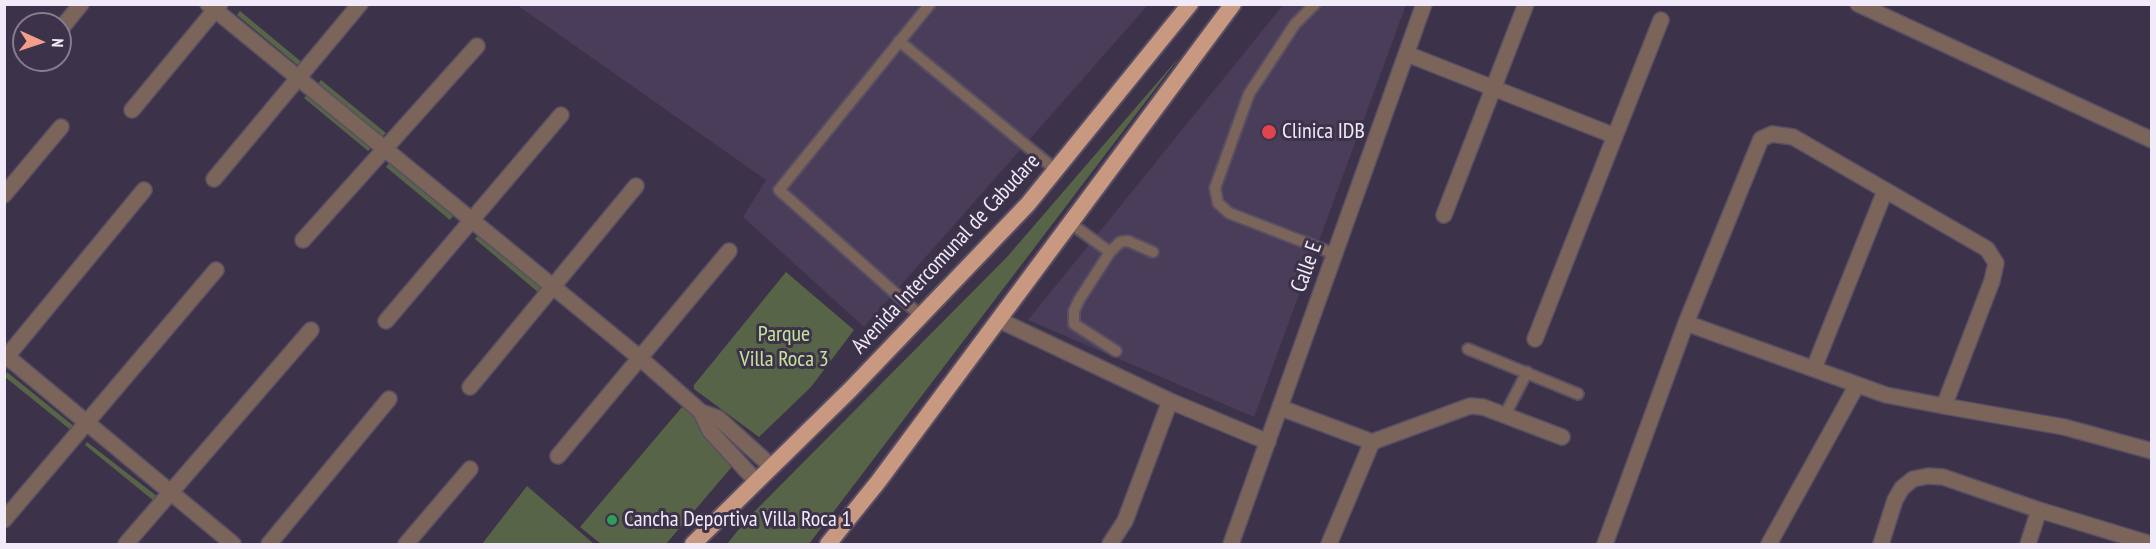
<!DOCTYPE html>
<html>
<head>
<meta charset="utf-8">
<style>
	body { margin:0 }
	#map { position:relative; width:2156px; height:549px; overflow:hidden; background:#3c3249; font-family:"PT Sans Narrow",sans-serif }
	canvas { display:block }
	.frame { position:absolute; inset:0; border:6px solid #f0eaf9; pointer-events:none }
	.north { position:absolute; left:12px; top:12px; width:60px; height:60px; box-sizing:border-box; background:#3c3249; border:2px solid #847c8f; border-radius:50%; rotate:93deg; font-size:16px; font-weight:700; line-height:24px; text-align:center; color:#f0eaf9 }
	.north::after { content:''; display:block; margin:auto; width:21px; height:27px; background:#f49e8a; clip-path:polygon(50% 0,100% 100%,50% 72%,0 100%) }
</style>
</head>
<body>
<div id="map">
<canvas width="2156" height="549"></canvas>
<div class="frame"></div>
<div class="north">N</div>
</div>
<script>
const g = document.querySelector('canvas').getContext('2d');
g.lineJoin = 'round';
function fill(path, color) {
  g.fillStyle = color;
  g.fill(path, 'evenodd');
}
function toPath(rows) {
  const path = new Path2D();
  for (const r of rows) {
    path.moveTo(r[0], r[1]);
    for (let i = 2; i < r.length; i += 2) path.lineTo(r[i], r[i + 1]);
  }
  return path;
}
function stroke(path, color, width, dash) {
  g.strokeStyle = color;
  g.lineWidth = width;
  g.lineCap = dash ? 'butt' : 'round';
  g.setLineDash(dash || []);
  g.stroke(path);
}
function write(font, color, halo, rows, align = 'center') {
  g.font = font + ' "PT Sans Narrow",sans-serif';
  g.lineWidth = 6;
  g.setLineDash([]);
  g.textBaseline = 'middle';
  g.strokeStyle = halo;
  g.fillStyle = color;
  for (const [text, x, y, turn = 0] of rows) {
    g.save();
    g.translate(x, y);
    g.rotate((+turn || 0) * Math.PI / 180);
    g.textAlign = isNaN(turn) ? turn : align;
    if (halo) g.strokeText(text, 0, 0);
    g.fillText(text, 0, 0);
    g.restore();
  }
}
const built = toPath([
	[517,5,1148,5,864,327,743,217,766,180],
	[1283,5,1406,5,1254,417,1028,320]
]);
const green = toPath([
	[240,11,304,64,301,68,237,15],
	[1181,55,809,544,727,544,748,518,1007,257],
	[321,80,386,133,382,137,318,84],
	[308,94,372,147,368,151,304,98],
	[389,163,453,216,450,220,386,167],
	[478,235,542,288,539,293,475,239],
	[786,272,854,330,811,387,759,437,694,389,694,385],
	[7,372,75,427,72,431,5,377],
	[682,407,742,455,666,544,601,544,580,527],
	[87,442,158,497,154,501,85,445],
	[527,486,594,544,482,544]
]);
const service = toPath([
	[1315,4,1295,24,1249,94,1215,188,1218,203,1229,213,1335,254],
	[899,41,1056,170],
	[1070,223,1110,252,1079,300,1074,311,1074,324,1116,351],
	[1110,252,1120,242,1128,241,1153,252],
	[921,316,779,190,930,4],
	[1468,349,1578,394],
	[1505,415,1527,372]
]);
const minor = toPath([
	[208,4,640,358,701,412,718,418,772,467],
	[1858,4,2152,140],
	[60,30,81,4],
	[1407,54,1615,136,1535,339],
	[132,110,220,4],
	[1615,136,1661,20],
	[214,179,360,4],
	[4,195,61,127],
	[1444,215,1526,4],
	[303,240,477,46],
	[999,320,1170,401,1268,442],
	[386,321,561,115],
	[4,354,233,544],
	[4,360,144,190],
	[1814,368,1885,191],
	[470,387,636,186],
	[1944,406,2064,427,2152,451],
	[1281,408,1372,442,1470,406,1483,407,1562,437],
	[701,412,710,431,757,482],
	[558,456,729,251],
	[4,520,216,270],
	[126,544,311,330],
	[269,544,389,399],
	[406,544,470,469],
	[1110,544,1125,521,1170,401],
	[1231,544,1424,4],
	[1329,544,1372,442],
	[1605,544,1686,323,1761,139,1772,134,1793,137,1987,249,1996,263,1992,281,1944,406,1886,395,1686,323],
	[1769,544,1857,385],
	[1881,544,1895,500,1902,488,1913,479,1928,476,1943,477,2039,510],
	[2028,544,2039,510,2151,544]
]);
const trunk = toPath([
	[693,544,850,390,1028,204,1190,4],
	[828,544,878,482,1233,4]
]);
const markers = [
	[1269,132,8,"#e0444e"],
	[612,520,6,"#2e9e5b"]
];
const poiNames = [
	["Clinica IDB",1282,132],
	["Cancha Deportiva Villa Roca 1",624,520]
];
const streetNames = [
	["Avenida Intercomunal de Cabudare",946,254,-47],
	["Calle E",1307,267,-70]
];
const parkNames = [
	["Parque",784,335],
	["Villa Roca 3",784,360]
];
fill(built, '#493d5a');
fill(green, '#586447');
stroke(service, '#594f65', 14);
stroke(minor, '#594f65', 18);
stroke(trunk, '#594f65', 20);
stroke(service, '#7b655a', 10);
stroke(minor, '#7b655a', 15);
stroke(trunk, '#c99880', 16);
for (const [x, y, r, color] of markers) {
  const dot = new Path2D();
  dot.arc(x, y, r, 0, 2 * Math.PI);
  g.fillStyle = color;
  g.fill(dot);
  stroke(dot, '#3c3249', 2);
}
write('22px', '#f0eaf9', '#3c3249', poiNames, 'left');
write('22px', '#f0eaf9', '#3c3249', streetNames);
write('22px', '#c6e499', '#3c3249', parkNames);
</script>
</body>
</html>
